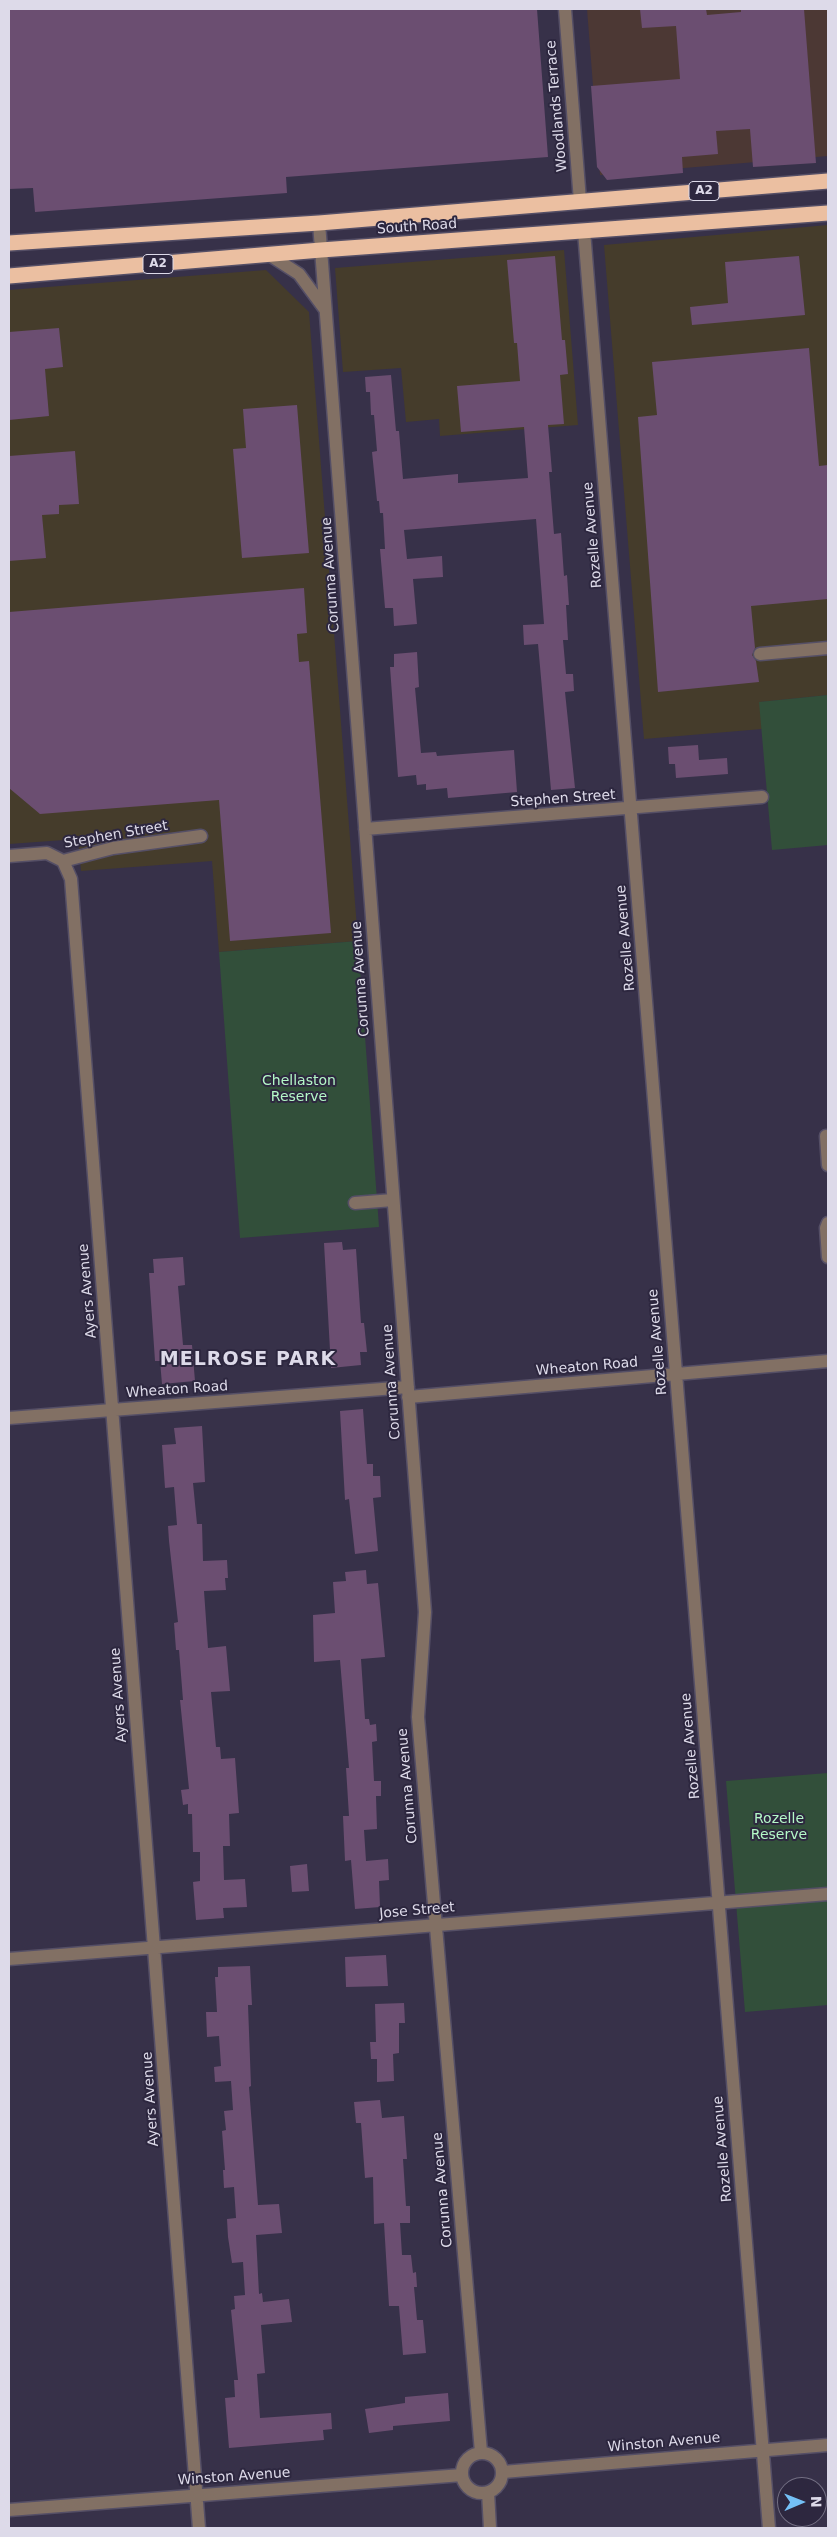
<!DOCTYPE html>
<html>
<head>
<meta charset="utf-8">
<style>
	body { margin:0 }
	#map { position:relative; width:837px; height:2537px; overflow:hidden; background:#373149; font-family:"DejaVu Sans",sans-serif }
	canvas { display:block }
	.frame { position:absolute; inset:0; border:10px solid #dddae9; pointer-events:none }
	.north { position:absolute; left:777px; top:2477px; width:50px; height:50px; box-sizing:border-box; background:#2d273f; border:1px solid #736f83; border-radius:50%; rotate:89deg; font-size:14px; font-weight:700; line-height:20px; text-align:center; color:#dddae9 }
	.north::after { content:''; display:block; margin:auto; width:18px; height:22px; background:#74c0f6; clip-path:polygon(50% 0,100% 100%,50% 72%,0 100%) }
</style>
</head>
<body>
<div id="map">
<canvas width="837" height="2537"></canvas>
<div class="frame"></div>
<div class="north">N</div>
</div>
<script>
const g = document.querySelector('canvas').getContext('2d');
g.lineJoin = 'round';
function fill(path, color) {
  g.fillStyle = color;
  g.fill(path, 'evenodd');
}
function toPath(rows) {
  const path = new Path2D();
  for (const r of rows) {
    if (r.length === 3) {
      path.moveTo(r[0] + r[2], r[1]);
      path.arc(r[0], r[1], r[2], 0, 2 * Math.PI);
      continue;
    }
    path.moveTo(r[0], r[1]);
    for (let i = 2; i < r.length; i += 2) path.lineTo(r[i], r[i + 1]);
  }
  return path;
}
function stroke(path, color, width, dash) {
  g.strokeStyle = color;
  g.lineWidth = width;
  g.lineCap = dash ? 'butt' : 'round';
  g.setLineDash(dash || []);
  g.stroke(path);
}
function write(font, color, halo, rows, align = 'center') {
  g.font = font + ' "DejaVu Sans",sans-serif';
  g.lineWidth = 4;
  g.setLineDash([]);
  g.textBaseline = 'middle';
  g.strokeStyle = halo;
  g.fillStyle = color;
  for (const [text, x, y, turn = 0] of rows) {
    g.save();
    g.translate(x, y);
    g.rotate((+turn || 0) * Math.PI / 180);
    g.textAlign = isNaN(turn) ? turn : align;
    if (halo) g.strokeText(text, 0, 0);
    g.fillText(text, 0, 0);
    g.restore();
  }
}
const commercial = toPath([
	[828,225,828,695,760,702,762,729,644,739,604,245],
	[564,250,578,425,440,436,439,419,406,422,401,368,343,372,335,268],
	[266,270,309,312,358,941,219,952,212,861,81,871,78,839,9,844,9,290]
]);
const industrial = toPath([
	[587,9,828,9,828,156,600,175]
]);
const green = toPath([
	[828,695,828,845,772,850,759,702],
	[358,941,379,1227,240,1238,219,952],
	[828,1773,828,2005,745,2012,726,1781]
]);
const building = toPath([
	[9,9,537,9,548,157,286,177,287,193,35,212,33,188,9,189],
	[640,9,706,9,707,15,741,12,741,9,804,9,816,163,753,167,750,129,716,131,718,154,682,157,683,173,607,180,597,167,591,86,680,79,676,26,642,28],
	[555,256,562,340,565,340,568,374,560,375,564,424,548,425,552,472,549,472,554,534,561,533,564,576,567,575,569,605,566,605,568,640,563,640,566,674,573,674,574,691,565,692,575,788,551,790,538,644,524,645,523,625,544,624,536,519,404,530,407,559,442,556,443,577,413,579,417,624,394,626,393,608,385,608,380,549,385,549,383,513,380,513,379,501,377,501,372,452,377,451,374,415,371,415,370,392,366,392,365,377,391,375,396,431,399,431,403,479,458,474,458,483,528,478,524,427,461,432,457,386,520,381,517,343,514,343,507,260],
	[799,256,805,315,692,325,690,307,728,303,725,262],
	[59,328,63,367,45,369,49,416,9,420,9,332],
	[809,348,819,466,828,465,828,599,751,606,755,648,752,655,756,661,759,682,658,692,638,417,657,415,652,362],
	[297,405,309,553,242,558,233,449,246,448,243,409],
	[75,451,79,504,59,505,59,514,42,515,46,558,9,561,9,456],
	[304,588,307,633,297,634,299,662,309,661,331,933,230,941,219,800,40,814,9,788,9,612],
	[417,652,419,687,415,688,421,753,436,752,437,756,514,750,517,792,448,798,447,788,426,790,426,784,417,785,416,775,398,777,390,667,394,667,394,654],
	[698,745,699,760,727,758,728,774,676,778,675,764,669,764,668,747],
	[342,1242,343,1250,356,1249,361,1323,364,1323,367,1352,360,1352,361,1365,331,1368,324,1243],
	[183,1257,185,1285,178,1286,183,1345,192,1345,195,1381,162,1384,160,1361,155,1361,149,1273,154,1273,153,1259],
	[363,1409,367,1464,373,1464,373,1476,380,1476,381,1497,373,1498,378,1551,355,1554,349,1499,345,1500,340,1411],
	[202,1426,205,1482,193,1483,197,1524,202,1524,203,1561,227,1560,228,1578,225,1578,226,1590,204,1591,208,1648,226,1646,230,1691,211,1692,216,1747,220,1747,221,1759,235,1758,239,1813,229,1814,230,1846,223,1846,224,1880,245,1879,247,1907,223,1908,224,1918,196,1920,193,1882,200,1881,200,1852,193,1852,192,1814,188,1814,188,1804,183,1805,181,1790,189,1789,180,1700,183,1700,179,1650,176,1650,174,1623,178,1622,169,1541,168,1526,177,1525,174,1487,165,1488,162,1445,176,1444,174,1428],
	[366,1570,367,1584,378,1583,385,1657,361,1659,365,1719,369,1719,370,1725,376,1724,377,1741,372,1742,374,1781,381,1781,381,1796,376,1796,377,1829,364,1830,366,1861,388,1859,389,1880,379,1881,380,1907,355,1909,351,1860,345,1861,343,1816,349,1816,346,1768,349,1768,340,1660,314,1662,313,1615,335,1613,333,1582,346,1581,345,1572],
	[307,1864,309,1891,292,1892,290,1866],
	[386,1955,388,1986,346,1987,345,1957],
	[250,1966,252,2005,248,2005,251,2086,249,2087,258,2205,279,2204,282,2233,256,2235,259,2294,262,2293,263,2302,289,2299,292,2322,261,2325,265,2373,257,2374,260,2418,331,2413,332,2429,323,2430,324,2440,229,2448,225,2398,235,2397,234,2380,238,2380,231,2310,235,2309,234,2296,245,2295,243,2262,232,2263,228,2237,227,2219,236,2218,234,2187,224,2188,223,2170,225,2170,222,2131,226,2130,224,2111,233,2110,231,2081,215,2082,214,2067,221,2066,219,2036,207,2037,206,2012,217,2012,215,1977,218,1977,218,1967],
	[404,2003,405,2023,399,2023,399,2053,393,2054,394,2081,377,2082,377,2059,371,2059,370,2042,376,2042,375,2004],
	[380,2100,382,2118,404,2116,407,2159,403,2159,406,2206,410,2206,410,2223,400,2223,402,2255,411,2255,413,2273,416,2272,417,2287,414,2287,417,2320,423,2320,426,2353,403,2355,399,2306,389,2306,384,2223,374,2224,373,2177,365,2178,361,2123,356,2123,354,2102],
	[448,2393,450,2421,393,2426,393,2430,369,2433,365,2409,405,2403,405,2397]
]);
const minor = toPath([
	[565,9,580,201],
	[319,223,425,1612,418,1717,481,2452],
	[584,231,769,2528],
	[268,254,299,274,324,308],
	[760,654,828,648],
	[365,829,762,797],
	[9,856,47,853,63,861,113,848,201,836],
	[63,861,71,879,199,2528],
	[826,1136,828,1165],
	[355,1203,393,1200],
	[828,1223,826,1228,828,1257],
	[408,1397,828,1361],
	[9,1418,408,1387],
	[9,1959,828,1894],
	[482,2473,20],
	[503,2472,828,2445],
	[488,2492,490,2528],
	[9,2510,462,2475]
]);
const highway = toPath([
	[9,243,319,223,828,181],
	[9,276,321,250,828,213]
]);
const shields = [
	[704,191,30],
	[158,264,30]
];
const shieldNames = [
	["A2",704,191],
	["A2",158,264]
];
const streetNames = [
	["Woodlands Terrace",557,106,-95],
	["South Road",417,227,-4],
	["Rozelle Avenue",593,535,-95],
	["Corunna Avenue",331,575,-94],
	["Stephen Street",563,799,-4],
	["Stephen Street",116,835,-10],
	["Rozelle Avenue",626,938,-95],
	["Corunna Avenue",361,979,-94],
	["Ayers Avenue",88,1291,-95],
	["Rozelle Avenue",658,1342,-95],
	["Wheaton Road",587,1367,-5],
	["Corunna Avenue",392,1382,-94],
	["Wheaton Road",177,1390,-4],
	["Ayers Avenue",119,1695,-94],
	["Rozelle Avenue",691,1746,-95],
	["Corunna Avenue",408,1786,-95],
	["Jose Street",417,1911,-5],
	["Ayers Avenue",151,2099,-94],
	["Rozelle Avenue",723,2149,-95],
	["Corunna Avenue",443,2190,-95],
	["Winston Avenue",664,2443,-5],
	["Winston Avenue",234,2477,-4]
];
const parkNames = [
	["Chellaston",299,1081],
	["Reserve",299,1097],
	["Rozelle",779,1819],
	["Reserve",779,1835]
];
const districtNames = [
	["MELROSE PARK",248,1360]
];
fill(commercial, '#453c2b');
fill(industrial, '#4c3834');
fill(green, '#324f3a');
fill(building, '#6b4e71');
stroke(minor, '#554f66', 15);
stroke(highway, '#554f66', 18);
stroke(minor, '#827064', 12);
stroke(highway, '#ebbfa1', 15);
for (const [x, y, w] of shields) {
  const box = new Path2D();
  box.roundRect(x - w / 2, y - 9.5, w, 19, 4);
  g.fillStyle = '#2d273f';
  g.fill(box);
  stroke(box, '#dddae9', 1);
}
write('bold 12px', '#dddae9', null, shieldNames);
write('14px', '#dddae9', '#2d273f', streetNames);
write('14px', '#b4f8c7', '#2d273f', parkNames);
g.letterSpacing = '1px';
write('bold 19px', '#dddae9', '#2d273f', districtNames);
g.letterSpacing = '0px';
</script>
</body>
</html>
